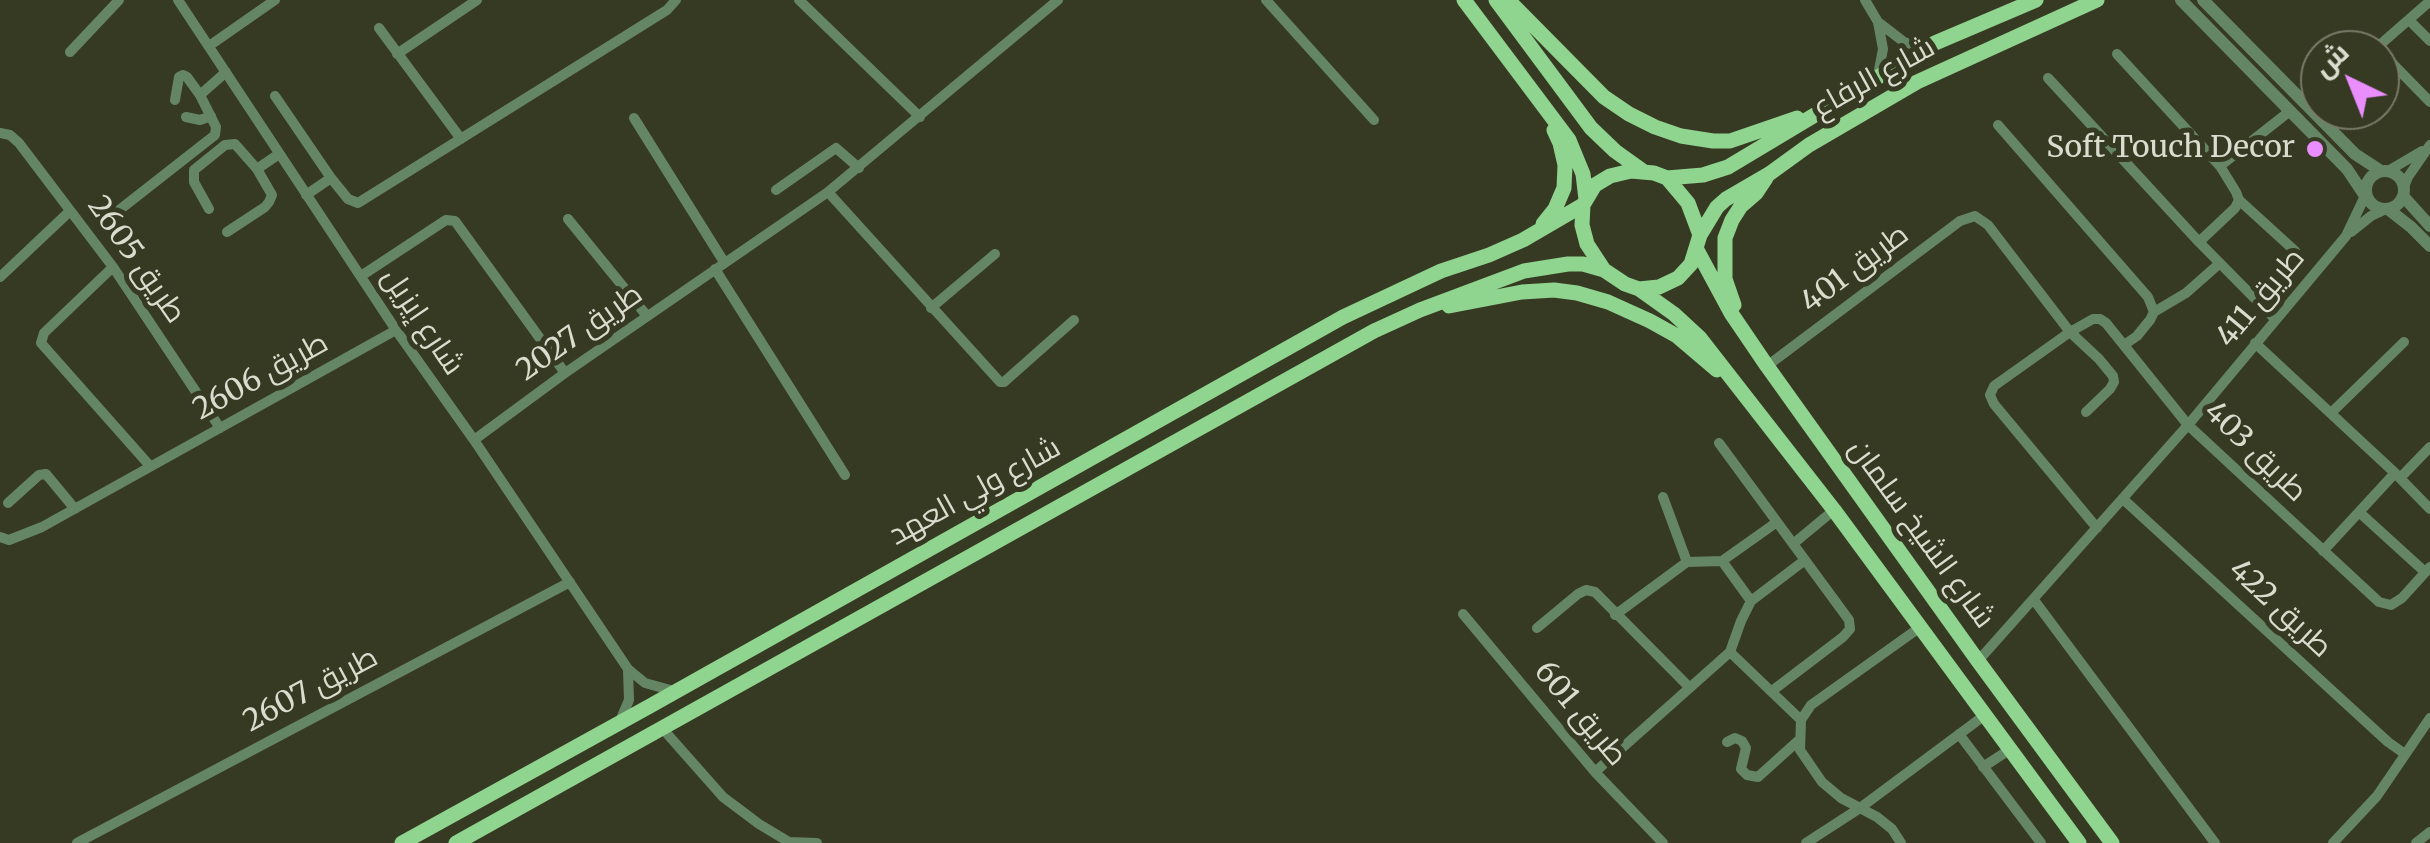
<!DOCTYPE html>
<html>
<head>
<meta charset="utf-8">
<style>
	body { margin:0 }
	#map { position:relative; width:2430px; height:843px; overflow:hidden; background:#373a23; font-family:Merriweather,Cairo,serif }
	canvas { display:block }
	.north { position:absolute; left:2300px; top:30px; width:100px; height:100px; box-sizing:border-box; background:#373a23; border:2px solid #787b67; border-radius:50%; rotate:317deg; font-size:28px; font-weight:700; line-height:40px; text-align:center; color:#dadcce }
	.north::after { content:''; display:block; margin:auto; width:35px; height:45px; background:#ea8dfd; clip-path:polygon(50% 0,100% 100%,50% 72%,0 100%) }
</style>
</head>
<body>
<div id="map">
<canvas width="2430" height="843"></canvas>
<div class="north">ش</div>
</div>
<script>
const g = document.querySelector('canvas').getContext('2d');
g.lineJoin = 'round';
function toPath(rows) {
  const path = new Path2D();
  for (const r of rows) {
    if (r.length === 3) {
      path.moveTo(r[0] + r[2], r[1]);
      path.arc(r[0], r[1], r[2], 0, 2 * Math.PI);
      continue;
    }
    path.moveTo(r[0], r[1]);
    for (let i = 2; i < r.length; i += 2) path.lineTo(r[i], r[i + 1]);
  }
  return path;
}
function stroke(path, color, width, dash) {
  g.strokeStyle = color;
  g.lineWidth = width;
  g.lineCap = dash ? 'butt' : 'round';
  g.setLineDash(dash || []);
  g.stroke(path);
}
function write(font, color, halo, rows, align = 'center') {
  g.font = font + ' Merriweather,Cairo,serif';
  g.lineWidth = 10;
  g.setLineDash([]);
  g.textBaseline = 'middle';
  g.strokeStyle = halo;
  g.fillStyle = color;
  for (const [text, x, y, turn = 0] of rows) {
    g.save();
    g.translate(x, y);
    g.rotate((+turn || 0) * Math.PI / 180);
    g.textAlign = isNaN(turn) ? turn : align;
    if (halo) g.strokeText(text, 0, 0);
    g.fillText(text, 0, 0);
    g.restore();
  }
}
const minor = toPath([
	[178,0,396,330,474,440,628,669,645,683,674,691],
	[799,0,920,117],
	[1266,0,1374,120],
	[1865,0,1878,22],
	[2409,20,2430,41],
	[379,28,461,139],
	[209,46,275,0],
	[2374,50,2430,1],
	[70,52,119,0],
	[397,54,477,0],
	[2117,54,2220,166,2236,192,2239,200,2235,208,2199,242],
	[2391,62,2430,102],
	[1878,75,1883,49,1878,22,1904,42,1914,45,1929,44],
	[2048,78,2199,242,2276,320],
	[275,96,331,178,348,199,358,203,667,10,676,0],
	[2301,98,2320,91],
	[175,100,179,77,183,75,187,77,200,95,226,72],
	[186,117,200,120,211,116],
	[634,118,724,262],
	[1998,125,2148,297,2154,312,2150,320,2137,336,2124,345],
	[0,133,10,135,19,143,113,267,220,428],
	[2220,166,2290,111],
	[2388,171,2422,151],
	[2404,187,2408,177,2430,145],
	[776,190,836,148,859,168],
	[828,192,1000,382,1004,382,1074,320],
	[306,195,331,178],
	[2239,200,2295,251],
	[209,209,194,182,194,170,225,145,235,144,257,169,279,154],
	[568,219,647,316],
	[104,222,215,135,216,127,200,95],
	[227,232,265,207,269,202,272,195,257,169],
	[2351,232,2371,216,2384,210],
	[113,267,44,333,41,343,150,466],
	[715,269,845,475],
	[361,276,446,220,455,221,565,373],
	[0,277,70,211],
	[931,308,995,254],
	[2154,312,2186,293,2220,263],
	[2255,343,2395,473,2430,509],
	[1767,366,1960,221,1975,216,1988,225,2070,332,2099,359,2113,376,2114,382,2110,389,2086,412],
	[2331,413,2404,342],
	[474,440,565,373,828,192,1058,0],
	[1719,443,1849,620,1850,629,1843,637,1772,691],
	[2400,478,2430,447],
	[1663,497,1687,562],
	[2123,499,2388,742,2405,754],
	[8,503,39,475,46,474,75,509],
	[2359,512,2425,572],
	[2097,528,1994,404,1990,395,1994,386,2070,332,2093,319,2100,319,2106,323,2188,425,2379,602,2391,605,2402,598,2430,567],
	[0,537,9,540,42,527,396,330],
	[1793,544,1834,510],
	[2323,551,2395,473],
	[1722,561,1777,522],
	[2034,600,2215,843],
	[1463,614,1595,772,1663,843],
	[1615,615,1687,562,1722,561,1751,601],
	[1537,628,1578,594,1586,590,1595,592,1689,687],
	[1730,652,1801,720],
	[1978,661,2188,425,2346,236,2365,196],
	[620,721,629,700,628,670],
	[662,728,723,797,759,824,789,842,817,843],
	[1959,734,2041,843],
	[1727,742,1735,738,1742,741,1746,748,1741,769,1747,775,1758,777,1799,740],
	[1983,767,2009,750],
	[1595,772,1730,652,1741,621,1751,601,1805,560],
	[77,843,570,582],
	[1806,843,1860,808,1985,715],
	[1901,843,1892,829,1877,817,1841,798,1822,782,1800,750,1801,720,1811,705,1919,628],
	[2333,843,2377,796,2430,718],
	[2416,843,2430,832]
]);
const tertiary = toPath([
	[2181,0,2347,169,2365,196],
	[2203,0,2355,154,2381,171],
	[2385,190,19],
	[2403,196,2430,226],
	[2388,209,2411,227,2430,246]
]);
const primary = toPath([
	[1464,0,1569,140,1583,174,1586,199],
	[1496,0,1591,128,1615,151,1643,171],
	[1508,0,1604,97,1629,114,1655,127,1681,136,1713,141,1730,141,1797,118],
	[1631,171,1654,173,1667,178,1688,203,1700,235,1691,264,1678,278,1659,287,1639,289,1625,284,1604,270,1587,244,1582,225,1583,205,1595,185,1610,176,1631,171],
	[1667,178,1703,175,1728,167,1935,43,2036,0],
	[1543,224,1555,209,1564,188,1565,165,1560,143,1554,130],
	[1700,235,1717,207,1726,199,1769,174,1809,145,1917,82,2097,0],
	[1697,250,1731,313,1767,366,1978,661,2112,843],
	[1639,289,1674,314,1700,338,1834,510,2079,843],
	[1734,305,1725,279,1725,238,1732,220,1741,206,1756,193,1766,178],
	[1449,306,1522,292,1554,290,1577,293,1608,302,1650,321,1677,336,1717,370],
	[402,843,650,706,1343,317,1441,271,1489,255,1523,240,1583,205],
	[456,843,1374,331,1420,310,1524,271,1568,264,1583,264,1604,270]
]);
const markers = [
	[2315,149,10,"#ea8dfd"]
];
const streetNames = [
	["شارع الرفاع",1874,78,-29],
	["طريق 2605",136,260,55],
	["طريق 401",1855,269,-37],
	["طريق 411",2261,298,-50],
	["شارع إيزيل",422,322,56],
	["طريق 2027",580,333,-35],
	["طريق 2606",261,377,-29],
	["طريق 403",2255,452,44],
	["شارع ولي العهد",975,492,-29],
	["شارع الشيخ سلمان",1921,534,54],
	["طريق 422",2280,609,43],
	["طريق 2607",311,690,-28],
	["طريق 601",1580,714,50]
];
const poiNames = [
	["Soft Touch Decor",2295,149]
];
stroke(minor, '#658665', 10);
stroke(tertiary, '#658665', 12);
stroke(primary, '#8fd48f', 15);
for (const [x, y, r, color] of markers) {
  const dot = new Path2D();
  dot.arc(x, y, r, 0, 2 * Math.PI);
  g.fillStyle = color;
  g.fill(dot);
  stroke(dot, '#373a23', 4);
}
write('30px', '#dadcce', '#373a23', streetNames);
write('30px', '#dadcce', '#373a23', poiNames, 'right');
</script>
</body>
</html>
